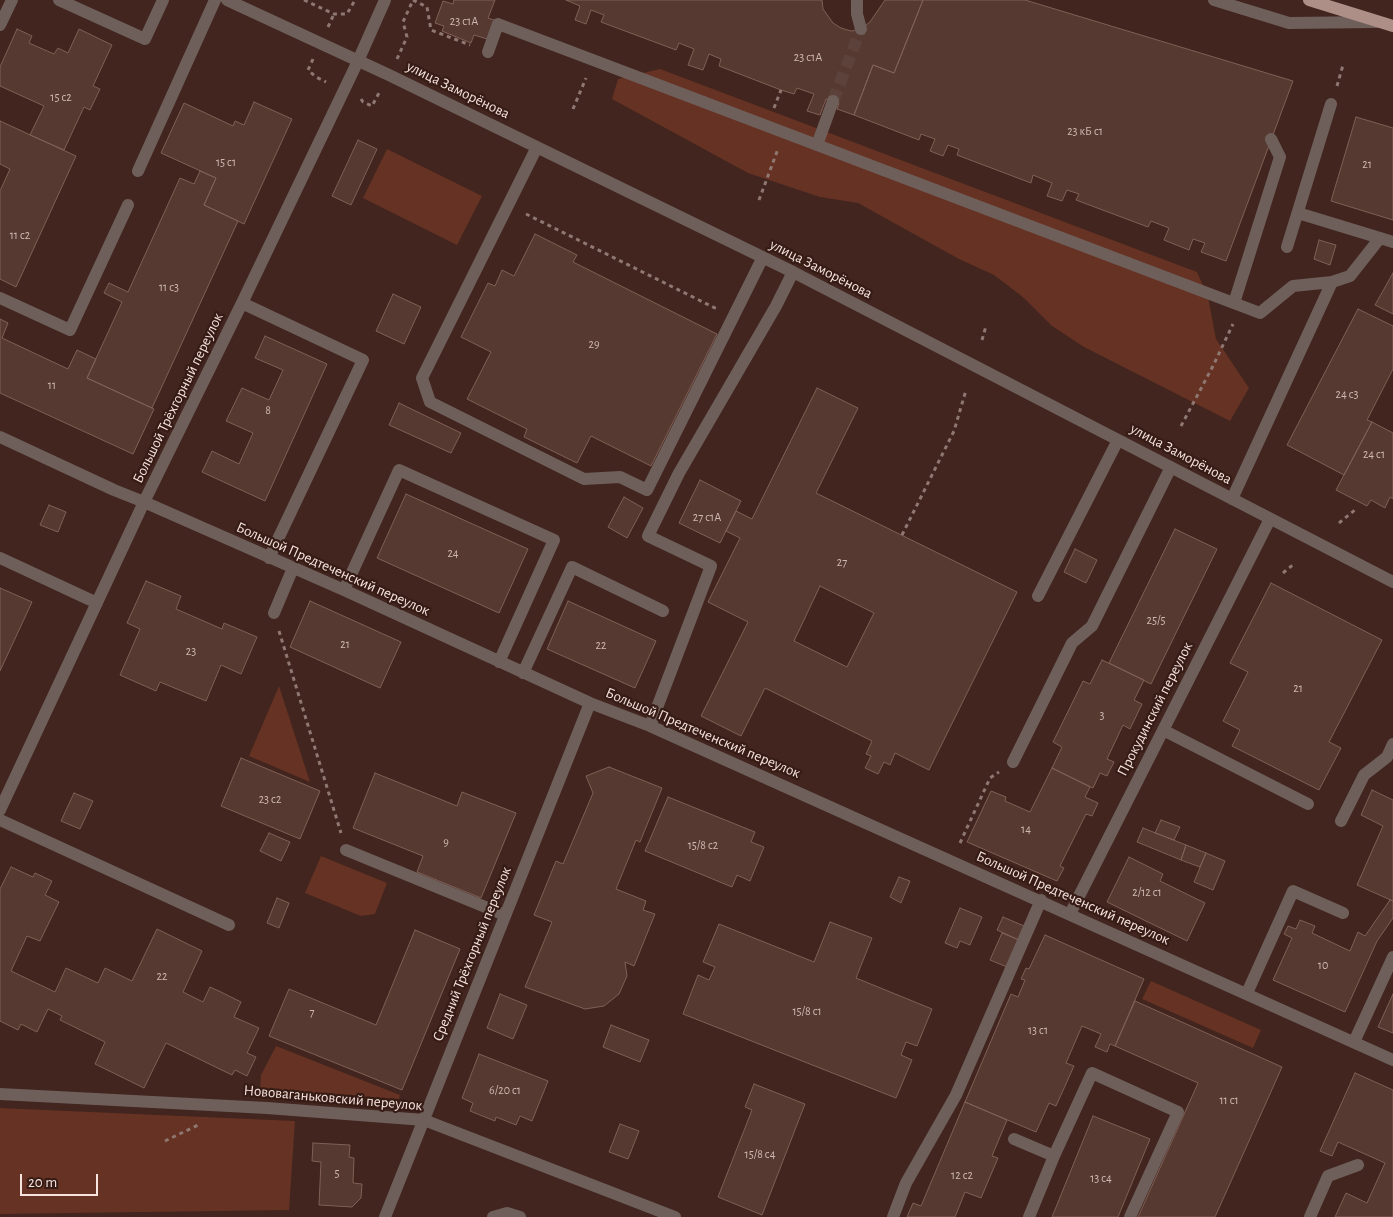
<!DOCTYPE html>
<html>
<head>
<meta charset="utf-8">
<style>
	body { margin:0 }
	#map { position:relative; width:1393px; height:1217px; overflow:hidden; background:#41251e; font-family:"Alegreya Sans",sans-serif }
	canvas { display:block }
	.scale { position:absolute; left:20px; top:1174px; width:78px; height:22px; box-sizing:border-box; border:2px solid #f6e3de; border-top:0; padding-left:6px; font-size:15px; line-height:18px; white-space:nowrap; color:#f6e3de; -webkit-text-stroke:4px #361c14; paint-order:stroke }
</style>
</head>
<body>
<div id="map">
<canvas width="1393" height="1217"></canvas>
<div class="scale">20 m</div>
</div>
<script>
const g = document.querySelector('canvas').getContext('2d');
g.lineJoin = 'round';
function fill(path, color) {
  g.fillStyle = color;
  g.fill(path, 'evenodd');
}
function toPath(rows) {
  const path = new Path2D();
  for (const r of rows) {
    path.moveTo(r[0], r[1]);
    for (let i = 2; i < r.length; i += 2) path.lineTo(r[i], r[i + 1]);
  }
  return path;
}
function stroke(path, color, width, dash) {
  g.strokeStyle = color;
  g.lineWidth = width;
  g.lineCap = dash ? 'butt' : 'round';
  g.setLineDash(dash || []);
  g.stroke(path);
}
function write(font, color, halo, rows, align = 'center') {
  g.font = font + ' "Alegreya Sans",sans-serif';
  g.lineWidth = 4.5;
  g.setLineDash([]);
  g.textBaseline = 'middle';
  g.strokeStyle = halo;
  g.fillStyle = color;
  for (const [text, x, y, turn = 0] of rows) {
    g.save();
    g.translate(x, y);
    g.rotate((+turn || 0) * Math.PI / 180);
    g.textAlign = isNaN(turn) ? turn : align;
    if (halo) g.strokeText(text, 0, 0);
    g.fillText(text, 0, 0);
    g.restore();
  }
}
const green = toPath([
	[660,69,1197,272,1208,297,1216,339,1249,388,1230,421,1084,347,1052,326,1024,298,994,275,959,259,858,203,820,197,748,173,612,99,618,79],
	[387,149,482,196,457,245,363,198],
	[279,686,310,782,249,756],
	[321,856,387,883,375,914,361,916,305,893],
	[1151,981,1261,1030,1253,1048,1142,999],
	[276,1046,400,1095,399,1099,260,1089,261,1075],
	[0,1108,295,1121,289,1210,0,1214]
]);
const building = toPath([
	[454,0,495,0,488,18,494,20,487,39,474,35,471,43,442,31,444,26,435,23,443,1,453,4,454,0],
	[566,0,822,0,823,9,833,23,841,28,851,31,861,29,870,22,885,0,923,0,894,73,873,65,854,115,837,109,839,103,826,99,820,115,807,111,814,94,797,88,794,94,781,90,719,66,721,59,709,54,703,70,688,65,694,49,679,43,676,50,601,22,604,15,591,10,586,24,575,20,580,6,566,0],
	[923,0,1025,0,1293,81,1226,261,1201,252,1205,243,1193,239,1189,250,1164,240,1169,228,1151,221,1148,227,1076,200,1079,194,1067,190,1062,201,1047,196,1052,183,1033,175,1031,183,957,155,959,149,948,145,943,156,930,151,935,139,921,134,919,140,854,115,873,65,894,73,923,0],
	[17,29,32,36,29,43,54,54,58,48,68,53,79,29,112,45,93,86,100,89,90,110,84,107,64,150,30,135,44,106,0,86,0,67,17,29],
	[254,102,292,119,244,224,204,205,216,178,161,153,184,103,233,126,235,121,244,125,254,102],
	[1356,117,1393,128,1393,220,1331,201,1356,117],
	[0,121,76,156,16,287,0,279,0,191,10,169,0,164,0,121],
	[358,140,377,149,351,205,332,196,358,140],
	[200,171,216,178,204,205,238,221,152,408,87,378,122,302,104,293,109,283,128,292,180,178,194,184,200,171],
	[535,234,577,255,573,262,717,334,651,466,591,436,577,463,524,437,527,429,467,399,491,352,461,337,488,283,495,286,502,270,514,276,535,234],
	[1319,240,1336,245,1330,265,1314,259,1319,240],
	[1393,273,1393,314,1375,305,1393,273],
	[393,294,421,307,404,344,376,331,393,294],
	[1358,309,1393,326,1393,369,1367,420,1372,422,1344,475,1287,445,1358,309],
	[0,319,8,323,2,338,68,369,77,350,96,359,87,378,154,409,133,454,0,393,0,319],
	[265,336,327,364,265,501,202,472,212,451,239,464,253,433,226,421,242,388,269,400,283,370,255,358,265,336],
	[817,388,858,408,816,493,1017,592,929,770,895,753,890,765,884,762,878,774,865,768,871,756,866,754,872,741,765,688,741,736,701,716,748,622,708,602,740,538,726,531,736,511,752,519,817,388],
	[820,586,874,613,847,667,794,641,820,586],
	[399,403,461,433,451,453,389,425,399,403],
	[1372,422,1393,433,1393,499,1390,497,1385,508,1371,500,1367,506,1336,490,1372,422],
	[700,480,741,501,720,543,679,523,700,480],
	[406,494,528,549,499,613,377,558,406,494],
	[624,497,643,508,627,538,608,527,624,497],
	[49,505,66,512,58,532,40,525,49,505],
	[1175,529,1217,549,1151,684,1109,663,1175,529],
	[1075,549,1097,560,1086,583,1064,572,1075,549],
	[146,581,181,596,176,609,222,629,224,623,257,637,241,674,221,665,206,701,160,682,156,691,120,675,140,629,127,623,146,581],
	[1271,583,1382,640,1329,742,1341,748,1319,790,1232,746,1240,730,1223,721,1248,672,1230,663,1271,583],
	[0,588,32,602,0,671,0,588],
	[310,601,401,642,380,688,290,647,310,601],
	[568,601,656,641,635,688,547,649,568,601],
	[1102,660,1144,680,1134,700,1142,704,1130,729,1123,725,1107,759,1114,762,1107,776,1100,773,1093,788,1052,768,1062,747,1053,742,1083,681,1090,684,1102,660],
	[241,758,320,791,300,839,221,806,241,758],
	[609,767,662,788,640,842,636,840,616,889,646,901,643,910,655,914,634,966,625,962,627,976,619,994,604,1006,585,1009,525,987,552,922,534,915,556,861,563,864,593,793,586,776,609,767],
	[1052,768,1090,787,1085,797,1098,803,1092,816,1086,814,1060,866,1064,868,1057,881,967,842,991,791,1006,797,1005,801,1030,812,1052,768],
	[375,773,457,806,462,792,516,813,481,898,417,872,423,856,353,828,375,773],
	[1372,790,1393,800,1393,901,1357,885,1383,826,1361,815,1372,790],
	[74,793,93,801,80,829,61,821,74,793],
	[668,797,755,832,751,842,764,847,750,881,737,875,732,887,645,851,668,797],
	[1161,820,1180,827,1174,840,1155,833,1161,820],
	[1143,828,1186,845,1181,860,1137,842,1143,828],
	[269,833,290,842,281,861,260,851,269,833],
	[1186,845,1206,853,1200,867,1181,860,1186,845],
	[1206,853,1225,861,1213,890,1194,882,1206,853],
	[1129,857,1163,874,1160,881,1205,903,1187,941,1107,902,1129,857],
	[11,867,33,877,35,873,52,881,45,895,59,902,40,941,27,936,11,971,55,992,66,968,98,983,105,968,132,981,157,929,202,951,183,992,203,1002,210,987,221,992,241,1002,234,1017,259,1028,247,1053,256,1057,247,1076,235,1070,232,1075,166,1043,144,1088,95,1064,105,1042,60,1020,62,1016,48,1009,37,1032,21,1024,18,1030,0,1021,0,889,11,867],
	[899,877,910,881,901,903,890,897,899,877],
	[277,898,289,903,279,928,267,923,277,898],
	[1390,900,1393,901,1393,918,1377,941,1345,1012,1273,980,1292,938,1284,934,1288,926,1296,929,1300,920,1315,926,1312,933,1350,951,1358,932,1365,936,1390,900],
	[960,908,982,917,970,945,960,941,957,948,945,943,960,908],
	[1003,917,1024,926,1019,940,997,930,1003,917],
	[830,922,872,938,856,978,932,1009,917,1046,906,1042,901,1055,912,1060,896,1098,683,1014,698,975,709,980,715,967,703,962,719,924,814,962,830,922],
	[415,930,460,949,402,1090,269,1036,289,989,376,1025,415,930],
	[1002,933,1019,940,1007,967,990,960,1002,933],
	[1045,935,1144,979,1115,1046,1110,1044,1107,1052,1095,1047,1101,1034,1082,1026,1066,1063,1074,1066,1056,1106,1049,1103,1036,1132,965,1102,1011,994,1018,997,1025,980,1021,979,1026,968,1029,969,1045,935],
	[500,994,527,1005,513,1039,487,1028,500,994],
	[1393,994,1393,1033,1378,1027,1393,994],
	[1135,1001,1282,1067,1215,1217,1138,1217,1198,1083,1115,1046,1135,1001],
	[611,1025,649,1040,640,1062,603,1047,611,1025],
	[479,1054,548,1081,532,1121,520,1116,516,1125,496,1117,495,1121,470,1111,473,1103,462,1098,479,1054],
	[1355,1073,1393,1090,1393,1217,1335,1217,1346,1193,1367,1203,1385,1163,1338,1142,1332,1156,1320,1151,1355,1073],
	[754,1084,805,1104,762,1215,718,1197,752,1110,745,1107,754,1084],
	[965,1102,1007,1120,992,1156,998,1158,981,1198,965,1192,955,1217,907,1217,913,1203,921,1206,965,1102],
	[1093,1116,1150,1139,1118,1217,1052,1217,1093,1116],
	[620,1124,639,1131,628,1159,609,1152,620,1124],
	[313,1143,350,1145,349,1157,354,1158,353,1183,362,1184,361,1198,352,1207,319,1205,321,1162,312,1161,313,1143]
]);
const minorTunnel = toPath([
	[833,101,861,29]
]);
const path = toPath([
	[304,0,334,14,347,14,355,0],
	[413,0,427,7,431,30,470,45],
	[328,27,334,14],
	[313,59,308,70,316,77,326,82],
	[397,59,407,37,403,22,413,0],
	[1337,86,1343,65],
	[361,99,363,102,372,106,380,91],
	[774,108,781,90],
	[573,109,586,78],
	[759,200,778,149],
	[526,214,717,309],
	[982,340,986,326],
	[1181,426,1213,366,1233,324],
	[1339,523,1356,509],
	[902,535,954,431,966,390],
	[1283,573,1295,563],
	[279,631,341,833],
	[960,843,990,778,999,772],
	[165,1141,198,1125]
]);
const minor = toPath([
	[59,0,145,39,163,0],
	[227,0,389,75,793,272,1393,582],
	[857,0,857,14,861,29],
	[1214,0,1289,23,1376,22],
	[0,25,12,0],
	[488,52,498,24,1260,313,1293,286,1332,282],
	[817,145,833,101],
	[537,147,422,378,430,402,584,479,620,477,647,490,763,257],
	[138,171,215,0],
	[1298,213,1380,238],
	[1287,247,1331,104],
	[0,298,70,330,128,205],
	[242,303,363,360,269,558],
	[1234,303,1280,157,1271,139],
	[0,437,114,490,144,502,344,590,590,703,650,726,1393,1060],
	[1232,499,1332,282,1350,276,1380,238,1393,242],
	[0,558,97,603],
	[344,590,399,470,554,540,499,662],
	[1038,596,1118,440],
	[274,613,293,568],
	[523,673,572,567,663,611],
	[650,726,711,566,648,536,679,473,776,306,793,272],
	[1163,730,1308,804],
	[1013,762,1072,643,1092,626,1171,467],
	[0,810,144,502,242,303,358,61,385,0],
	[0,820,229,925],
	[1341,821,1364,775,1387,757,1393,744],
	[346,850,505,915],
	[1070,914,1270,519],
	[1247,993,1293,891,1343,913],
	[1354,1042,1393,957],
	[0,1094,267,1108,424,1120,675,1217],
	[1014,1139,1054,1156,1029,1217],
	[1054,1156,1092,1073,1178,1112,1130,1217],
	[385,1217,590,703],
	[493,1217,507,1213,520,1217],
	[893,1217,906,1183,956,1095,1041,900],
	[1310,1217,1328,1176,1358,1165]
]);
const major = toPath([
	[1309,0,1393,26]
]);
const numberNames = [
	["23 с1А",464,21],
	["23 с1А",808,57],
	["15 с2",61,97],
	["23 кБ с1",1085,131],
	["15 с1",226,162],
	["21",1367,164],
	["11 с2",20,235],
	["11 с3",169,287],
	["29",594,344],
	["11",52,385],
	["24 с3",1347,394],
	["8",268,410],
	["24 с1",1374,454],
	["27 с1А",707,517],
	["24",453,553],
	["27",842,562],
	["25/5",1156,620],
	["21",345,644],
	["22",601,645],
	["23",191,651],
	["21",1298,688],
	["3",1102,715],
	["23 с2",270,799],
	["14",1026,829],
	["9",446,842],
	["15/8 с2",703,845],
	["2/12 с1",1147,892],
	["10",1323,965],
	["22",162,976],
	["15/8 с1",807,1011],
	["7",312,1012],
	["13 с1",1038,1030],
	["6/20 с1",505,1090],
	["11 с1",1229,1100],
	["15/8 с4",760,1154],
	["5",337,1173],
	["12 с2",962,1175],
	["13 с4",1101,1178]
];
const streetNames = [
	["улица Заморёнова",458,90,26],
	["улица Заморёнова",821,269,27],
	["Большой Трёхгорный переулок",178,398,-64],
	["улица Заморёнова",1181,454,28],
	["Большой Предтеченский переулок",333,569,24],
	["Прокудинский переулок",1155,709,-63],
	["Большой Предтеченский переулок",703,733,23],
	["Большой Предтеченский переулок",1073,898,24],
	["Средний Трёхгорный переулок",472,954,-68],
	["Нововаганьковский переулок",333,1098,5]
];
fill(green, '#663223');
fill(building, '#563930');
stroke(building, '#806057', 1);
stroke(minorTunnel, '#5c423b', 12, [12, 6]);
stroke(path, '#907872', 3, [4, 4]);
stroke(minor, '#6e5f5b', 12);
stroke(major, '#ad8f87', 12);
write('12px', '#ceb8b2', null, numberNames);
write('15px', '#f6e3de', '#361c14', streetNames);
</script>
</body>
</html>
